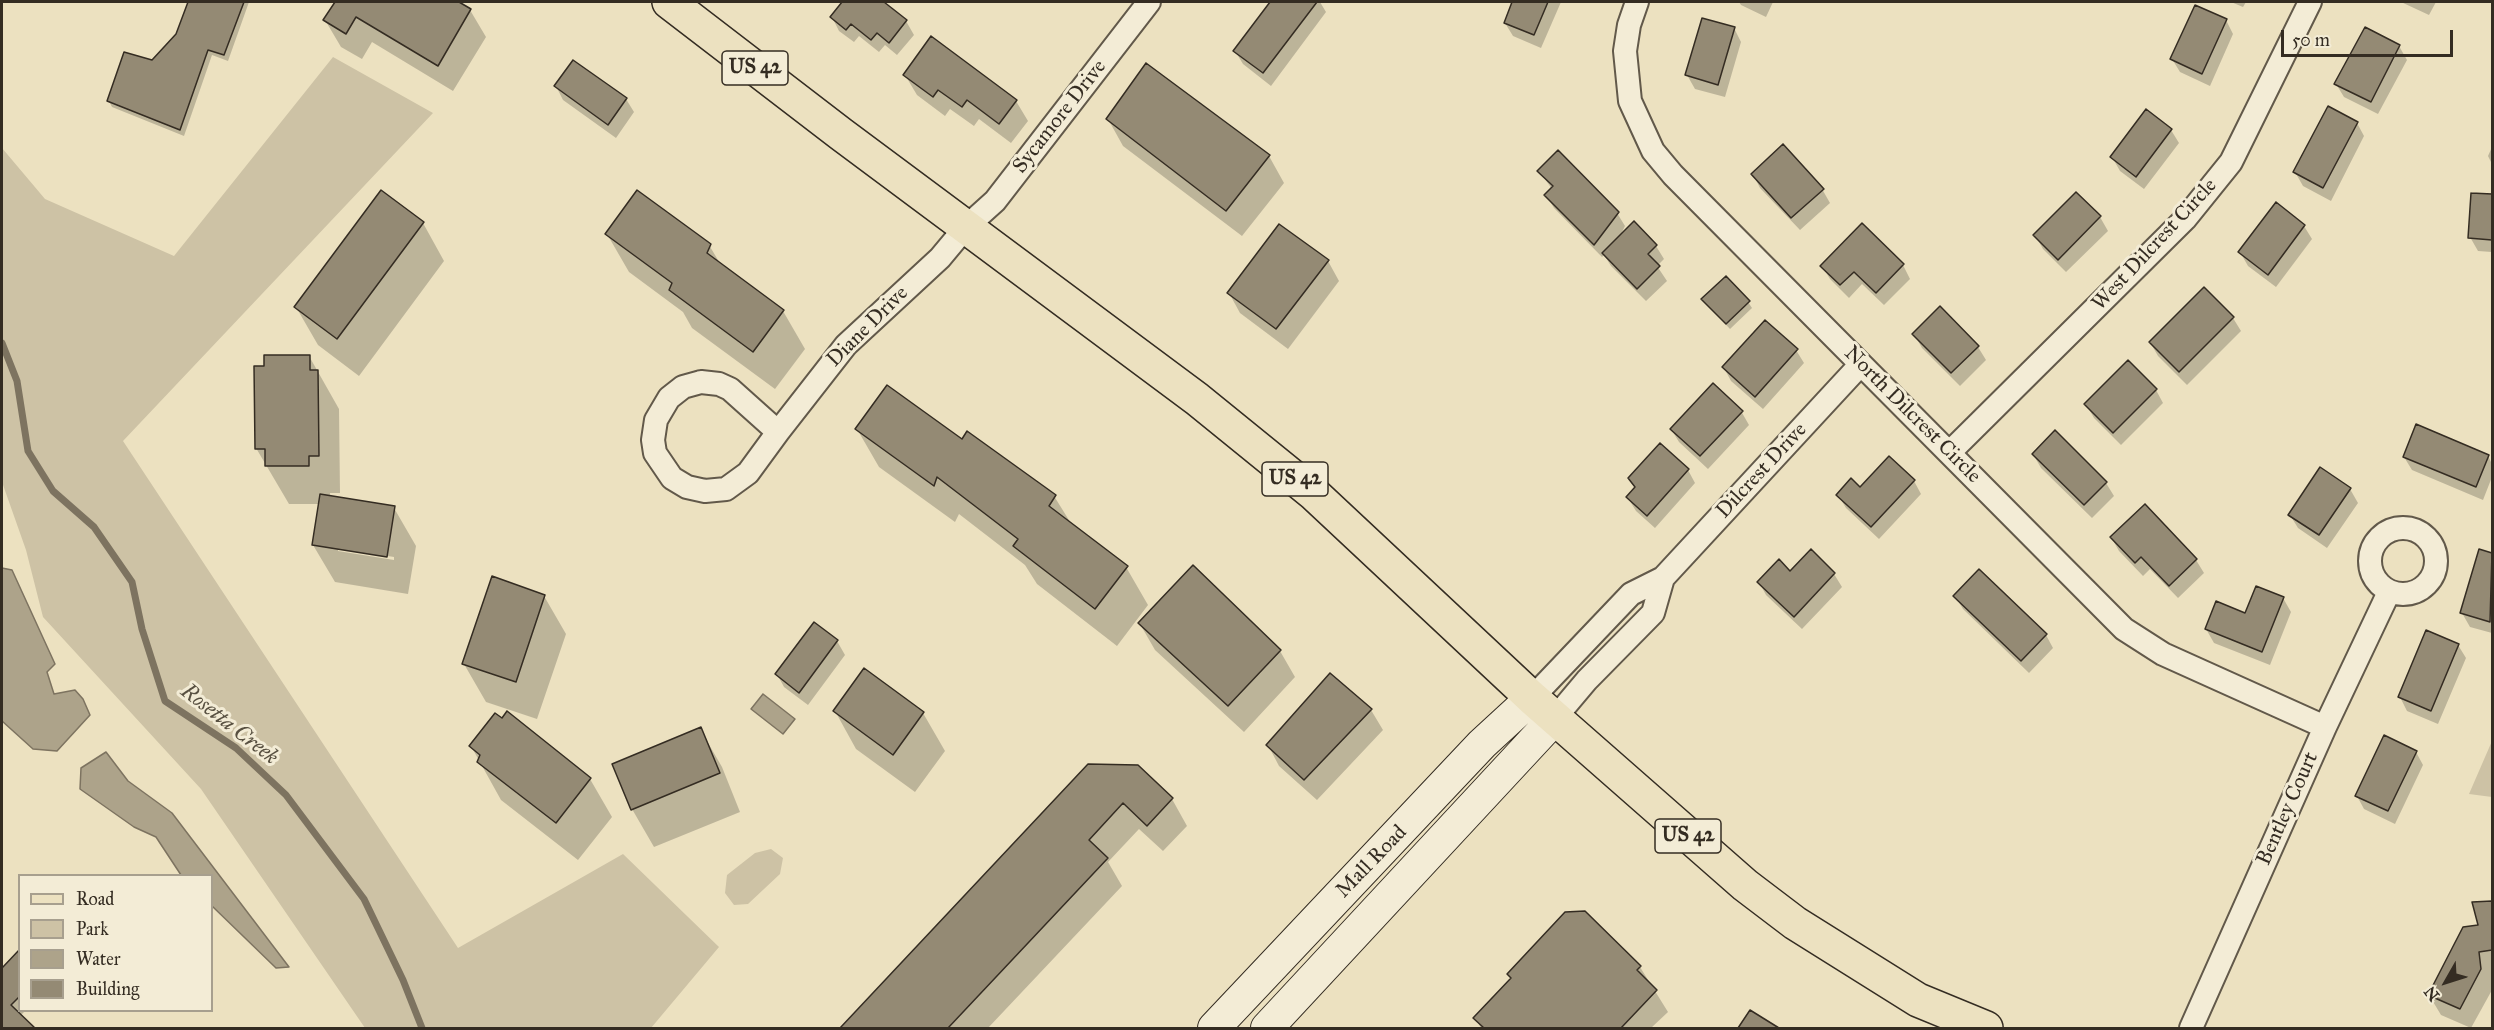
<!DOCTYPE html>
<html>
<head>
<meta charset="utf-8">
<style>
	body { margin:0 }
	#map { position:relative; width:2494px; height:1030px; overflow:hidden; background:#ece1c0; font-family:"IM FELL Great Primer",serif }
	canvas { display:block }
	.frame { position:absolute; inset:0; border:3px solid #342c22; pointer-events:none }
	.legend { position:absolute; left:18px; top:874px; width:195px; height:138px; box-sizing:border-box; background:#f3ecd6; border:2px solid #a79f8e; margin:0; padding:8px 10px; list-style:none; font-size:18px; color:#342c22 }
	.legend li { display:flex; align-items:center; gap:12px; height:30px }
	.legend b { width:30px; border:2px solid #a79f8e }
	.north { position:absolute; left:2416px; top:952px; width:60px; height:60px; -webkit-text-stroke:4px #f3ecd6; paint-order:stroke; rotate:231deg; font-size:16px; font-weight:700; line-height:24px; text-align:center; color:#342c22 }
	.north::after { content:''; display:block; margin:auto; width:21px; height:27px; background:#342c22; clip-path:polygon(50% 0,100% 100%,50% 72%,0 100%) }
	.scale { position:absolute; left:2281px; top:30px; width:172px; height:27px; box-sizing:border-box; border:3px solid #342c22; border-top:0; padding-left:8px; font-size:18px; line-height:21px; white-space:nowrap; color:#342c22; -webkit-text-stroke:4px #f3ecd6; paint-order:stroke }
</style>
</head>
<body>
<div id="map">
<canvas width="2494" height="1030"></canvas>
<div class="frame"></div>
<ul class="legend">
<li><b style="height:8px;background:#ece1c0"></b>Road</li>
<li><b style="height:16px;background:#cdc2a5"></b>Park</li>
<li><b style="height:16px;background:#ada38a"></b>Water</li>
<li><b style="height:16px;background:#948a74"></b>Building</li>
</ul>
<div class="north">N</div>
<div class="scale">50 m</div>
</div>
<script>
const g = document.querySelector('canvas').getContext('2d');
g.lineJoin = 'round';
function fill(path, color) {
  g.fillStyle = color;
  g.fill(path, 'evenodd');
}
function toPath(rows) {
  const path = new Path2D();
  for (const r of rows) {
    if (r.length === 3) {
      path.moveTo(r[0] + r[2], r[1]);
      path.arc(r[0], r[1], r[2], 0, 2 * Math.PI);
      continue;
    }
    path.moveTo(r[0], r[1]);
    for (let i = 2; i < r.length; i += 2) path.lineTo(r[i], r[i + 1]);
  }
  return path;
}
function stroke(path, color, width, dash) {
  g.strokeStyle = color;
  g.lineWidth = width;
  g.lineCap = dash ? 'butt' : 'round';
  g.setLineDash(dash || []);
  g.stroke(path);
}
function write(font, color, halo, rows, align = 'center') {
  g.font = font + ' "IM FELL Great Primer",serif';
  g.lineWidth = 6;
  g.setLineDash([]);
  g.textBaseline = 'middle';
  g.strokeStyle = halo;
  g.fillStyle = color;
  for (const [text, x, y, turn = 0] of rows) {
    g.save();
    g.translate(x, y);
    g.rotate((+turn || 0) * Math.PI / 180);
    g.textAlign = isNaN(turn) ? turn : align;
    if (halo) g.strokeText(text, 0, 0);
    g.fillText(text, 0, 0);
    g.restore();
  }
}
const green = toPath([
	[333,57,433,113,123,441,458,948,623,854,719,947,651,1028,365,1028,201,789,43,617,26,550,2,482,2,148,45,199,174,256],
	[2492,741,2492,797,2469,794],
	[771,849,783,858,780,874,748,904,734,905,725,893,727,875,755,853]
]);
const water = toPath([
	[2,568,12,570,55,664,47,672,54,694,75,690,83,699,90,715,57,751,33,749,2,721,2,568],
	[763,694,795,719,783,734,751,709,763,694],
	[106,752,128,781,172,813,289,967,276,968,212,906,212,876,181,875,156,837,134,827,80,789,81,768,106,752]
]);
const shadow = toPath([
	[190,2,249,2,228,61,212,55,184,136,112,107,109,101,178,35],
	[336,2,456,2,470,10,486,37,453,91,372,42,362,59,341,47,325,20],
	[844,2,882,2,906,21,914,35,897,55,885,45,879,52,859,36,854,42,839,31,832,17],
	[1272,2,1320,2,1326,12,1271,86,1243,64,1235,51],
	[1514,2,1561,2,1541,48,1513,36,1505,23],
	[1739,2,1773,2,1766,17,1741,5],
	[2231,2,2246,2,2243,7],
	[2401,2,2436,2,2429,15],
	[2226,20,2233,34,2210,86,2180,72,2172,59],
	[1734,28,1741,42,1725,97,1695,89,1687,75],
	[2399,46,2407,60,2378,114,2344,97,2336,84],
	[905,75,1016,101,1028,121,1011,143,979,119,974,126,950,109,945,116,917,95],
	[556,86,626,99,634,112,616,138,563,100],
	[1108,119,1269,156,1284,183,1242,236,1123,146],
	[2357,123,2364,136,2331,201,2303,186,2295,172],
	[2171,130,2179,143,2144,189,2120,171,2112,157],
	[2492,147,2492,164,2488,156],
	[1539,171,1617,213,1625,226,1619,238,1656,246,1664,259,1657,266,1667,281,1646,301,1611,266,1604,255,1602,257,1554,208,1546,195,1552,189],
	[1753,174,1822,189,1830,203,1800,230,1760,188],
	[2076,194,2100,217,2108,231,2066,272,2043,249,2035,235],
	[2473,195,2492,196,2492,252,2478,251,2470,237],
	[423,223,444,261,359,376,318,345,296,307],
	[2304,226,2312,239,2276,287,2248,266,2240,252],
	[607,234,709,245,721,265,783,311,805,349,775,389,692,328,683,312,629,272],
	[1328,261,1339,281,1288,349,1240,313,1229,293],
	[1903,265,1910,279,1884,305,1862,284,1849,298,1830,279,1822,266],
	[2204,289,2233,318,2241,331,2187,385,2158,356,2150,342],
	[1703,300,1748,302,1752,308,1730,329],
	[1914,334,1978,347,1986,360,1960,386,1922,348],
	[1796,350,1804,363,1763,409,1731,381,1724,368],
	[309,356,339,409,340,493,330,493,330,497,394,508,416,546,408,594,335,582,313,545,320,504,289,504,256,448,266,367],
	[338,548,394,557,394,560,338,551],
	[2156,390,2163,403,2121,445,2094,418,2086,404],
	[1741,411,1749,425,1708,469,1679,442,1671,429],
	[857,429,962,441,1054,496,1072,525,1126,567,1148,605,1117,646,1037,584,1025,565,959,514,955,522,879,467],
	[2033,454,2106,483,2114,496,2092,518,2041,468],
	[2488,456,2492,464,2492,477,2483,500,2412,470,2404,457],
	[1688,470,1695,483,1655,528,1636,511,1628,498,1636,489,1630,479],
	[1914,481,1921,494,1879,539,1846,508,1838,495],
	[2350,489,2358,503,2327,548,2298,528,2290,515],
	[2111,537,2196,560,2204,573,2178,598,2150,569,2143,576,2119,551],
	[2480,551,2492,555,2492,633,2470,627,2462,613],
	[1791,573,1834,574,1842,587,1802,629,1766,595,1759,582],
	[544,596,566,634,537,719,486,702,464,664],
	[1955,596,2046,635,2053,648,2029,673,1963,609],
	[2283,598,2291,612,2270,665,2214,643,2206,629],
	[814,624,837,641,845,655,808,705,784,687,777,674],
	[1140,624,1280,651,1295,677,1244,732,1155,650],
	[2458,645,2466,658,2438,724,2407,711,2400,697],
	[1371,710,1383,730,1317,800,1279,766,1268,745],
	[835,711,923,713,945,751,915,792,856,749],
	[507,713,590,779,612,817,578,860,501,800,471,746],
	[700,729,722,767,740,812,654,847,632,809],
	[2416,752,2423,765,2395,824,2364,809,2357,796],
	[1089,765,1138,767,1172,799,1187,826,1163,851,1139,829,1108,862,1122,886,988,1028,842,1028],
	[2492,902,2492,990,2471,1028,2441,1015,2429,995,2480,926,2474,903],
	[20,951,20,1010,26,1010,20,1016,33,1028,2,1028,2,970],
	[1640,967,1668,1012,1651,1028,1481,1028,1475,1018,1512,980,1509,974]
]);
const stream = toPath([
	[2,343,17,381,28,451,53,491,94,527,132,582,142,629,165,701,236,748,286,795,364,899,403,980,422,1028]
]);
const building = toPath([
	[188,2,244,2,224,55,208,50,180,130,107,101,124,52,152,60,176,34,188,2],
	[335,2,459,2,471,9,438,66,356,17,346,34,323,20,335,2],
	[842,2,884,2,907,20,889,43,877,33,871,40,851,24,846,30,830,17,842,2],
	[1270,2,1317,2,1263,73,1233,51,1270,2],
	[1512,2,1548,2,1534,35,1504,23,1512,2],
	[2195,5,2227,19,2202,74,2170,59,2195,5],
	[1702,18,1735,27,1718,85,1685,75,1702,18],
	[2365,27,2400,45,2371,102,2334,84,2365,27],
	[931,36,1017,100,999,124,967,100,962,107,938,90,933,97,903,75,931,36],
	[573,60,627,98,608,125,554,86,573,60],
	[1146,63,1270,155,1226,211,1106,119,1146,63],
	[2328,106,2358,122,2323,188,2293,172,2328,106],
	[2146,109,2172,129,2136,177,2110,157,2146,109],
	[1783,144,1824,189,1791,218,1751,174,1783,144],
	[1558,150,1619,212,1594,245,1544,195,1553,186,1537,171,1558,150],
	[381,190,424,222,337,339,294,307,381,190],
	[637,190,711,244,707,253,784,310,753,352,669,290,672,283,605,234,637,190],
	[2076,192,2101,216,2058,260,2033,235,2076,192],
	[2471,193,2492,194,2492,240,2468,238,2471,193],
	[2276,202,2305,225,2268,275,2238,252,2276,202],
	[1634,221,1657,245,1648,254,1660,266,1637,289,1602,253,1634,221],
	[1862,223,1904,264,1876,293,1854,272,1840,285,1820,266,1862,223],
	[1279,224,1329,260,1276,329,1227,293,1279,224],
	[1726,276,1750,301,1726,324,1701,299,1726,276],
	[2204,287,2234,317,2179,372,2149,342,2204,287],
	[1940,306,1979,346,1951,373,1912,334,1940,306],
	[1765,320,1798,349,1755,397,1722,367,1765,320],
	[264,355,310,355,310,370,318,370,319,456,309,456,309,466,265,466,265,449,255,449,254,366,264,366,264,355],
	[2128,360,2157,389,2113,433,2084,404,2128,360],
	[1713,383,1743,411,1700,456,1670,429,1713,383],
	[887,385,962,439,967,431,1056,495,1049,506,1128,566,1095,609,1013,546,1018,539,937,477,934,486,855,429,887,385],
	[2416,424,2489,455,2476,487,2403,457,2416,424],
	[2055,430,2107,482,2084,505,2032,454,2055,430],
	[1660,443,1689,469,1647,516,1626,497,1635,487,1628,478,1660,443],
	[1889,456,1915,480,1871,527,1836,495,1851,478,1860,487,1889,456],
	[2320,467,2351,488,2319,535,2288,515,2320,467],
	[320,494,395,506,387,557,312,545,320,494],
	[2145,504,2197,559,2169,586,2141,557,2135,563,2110,537,2145,504],
	[1811,549,1835,573,1794,617,1757,582,1779,559,1790,571,1811,549],
	[2479,549,2492,553,2490,622,2460,613,2479,549],
	[1193,565,1281,650,1228,706,1138,623,1193,565],
	[1979,569,2047,634,2021,661,1953,596,1979,569],
	[492,576,545,595,516,682,462,664,492,576],
	[2256,586,2284,597,2262,652,2205,629,2216,601,2245,613,2256,586],
	[814,622,838,640,799,693,775,674,814,622],
	[2426,630,2459,644,2431,711,2398,697,2426,630],
	[864,668,924,712,893,755,833,711,864,668],
	[1330,673,1372,709,1304,780,1266,745,1330,673],
	[507,711,591,778,556,823,477,762,480,755,469,746,495,713,502,718,507,711],
	[701,727,720,773,631,810,612,764,701,727],
	[2384,735,2417,751,2388,811,2355,796,2384,735],
	[1088,764,1138,765,1173,798,1147,826,1123,803,1089,840,1108,858,948,1028,840,1028,1088,764],
	[2492,901,2492,950,2479,952,2481,969,2460,1009,2428,995,2463,927,2478,925,2472,902,2492,901],
	[1585,911,1641,966,1637,970,1657,990,1621,1028,1484,1028,1473,1018,1511,978,1507,974,1565,912,1585,911],
	[20,949,20,996,11,1005,35,1028,2,1028,2,968,20,949],
	[1750,1010,1779,1028,1738,1028,1750,1010]
]);
const street = toPath([
	[1637,2,1629,25,1625,51,1630,101,1653,151,1673,175,2124,629,2163,654,2325,727],
	[701,382,719,384,730,389,778,432,748,473,726,489,705,491,687,487,672,478,655,453,653,440,656,420,669,398,683,387,701,382],
	[778,432,846,345,940,258,965,228,995,201,1149,2],
	[1950,452,2185,219,2231,162,2310,2],
	[2403,561,33],
	[1532,698,1631,594,1663,578,1861,364],
	[1555,718,1587,680,1653,613,1663,578],
	[2191,1028,2325,727,2389,592]
]);
const secondary = toPath([
	[1214,1028,1482,744,1532,698],
	[1267,1028,1555,718]
]);
const primary = toPath([
	[669,2,841,134,1197,399,1314,494,1532,698,1745,885,1795,923,1918,1000,1986,1028]
]);
const shields = [
	[755,68,66],
	[1295,479,66],
	[1688,836,66]
];
const shieldNames = [
	["US 42",755,68],
	["US 42",1295,479],
	["US 42",1688,836]
];
const streetNames = [
	["Sycamore Drive",1060,117,-52],
	["West Dilcrest Circle",2155,245,-47],
	["Diane Drive",868,327,-45],
	["North Dilcrest Circle",1912,415,45],
	["Dilcrest Drive",1762,471,-47],
	["Bentley Court",2288,809,-66],
	["Mall Road",1372,862,-46]
];
const waterNames = [
	["Rosetta Creek",229,725,38]
];
fill(green, '#cdc2a5');
fill(water, '#ada38a');
stroke(water, '#7d7360', 1.5);
fill(shadow, '#0003');
stroke(stream, '#7d7360', 7);
fill(building, '#948a74');
stroke(building, '#342c22', 1.5);
stroke(street, '#62594a', 26);
stroke(secondary, '#342c22', 34);
stroke(primary, '#342c22', 36);
stroke(street, '#f3ecd6', 22);
stroke(secondary, '#f3ecd6', 32);
stroke(primary, '#ece1c0', 33);
for (const [x, y, w] of shields) {
  const box = new Path2D();
  box.roundRect(x - w / 2, y - 17, w, 34, 4.5);
  g.fillStyle = '#f3ecd6';
  g.fill(box);
  stroke(box, '#342c22', 1.5);
}
write('bold 20px', '#342c22', null, shieldNames);
write('21px', '#342c22', '#f3ecd6', streetNames);
write('italic 22px', '#585041', '#f3ecd6', waterNames);
</script>
</body>
</html>
